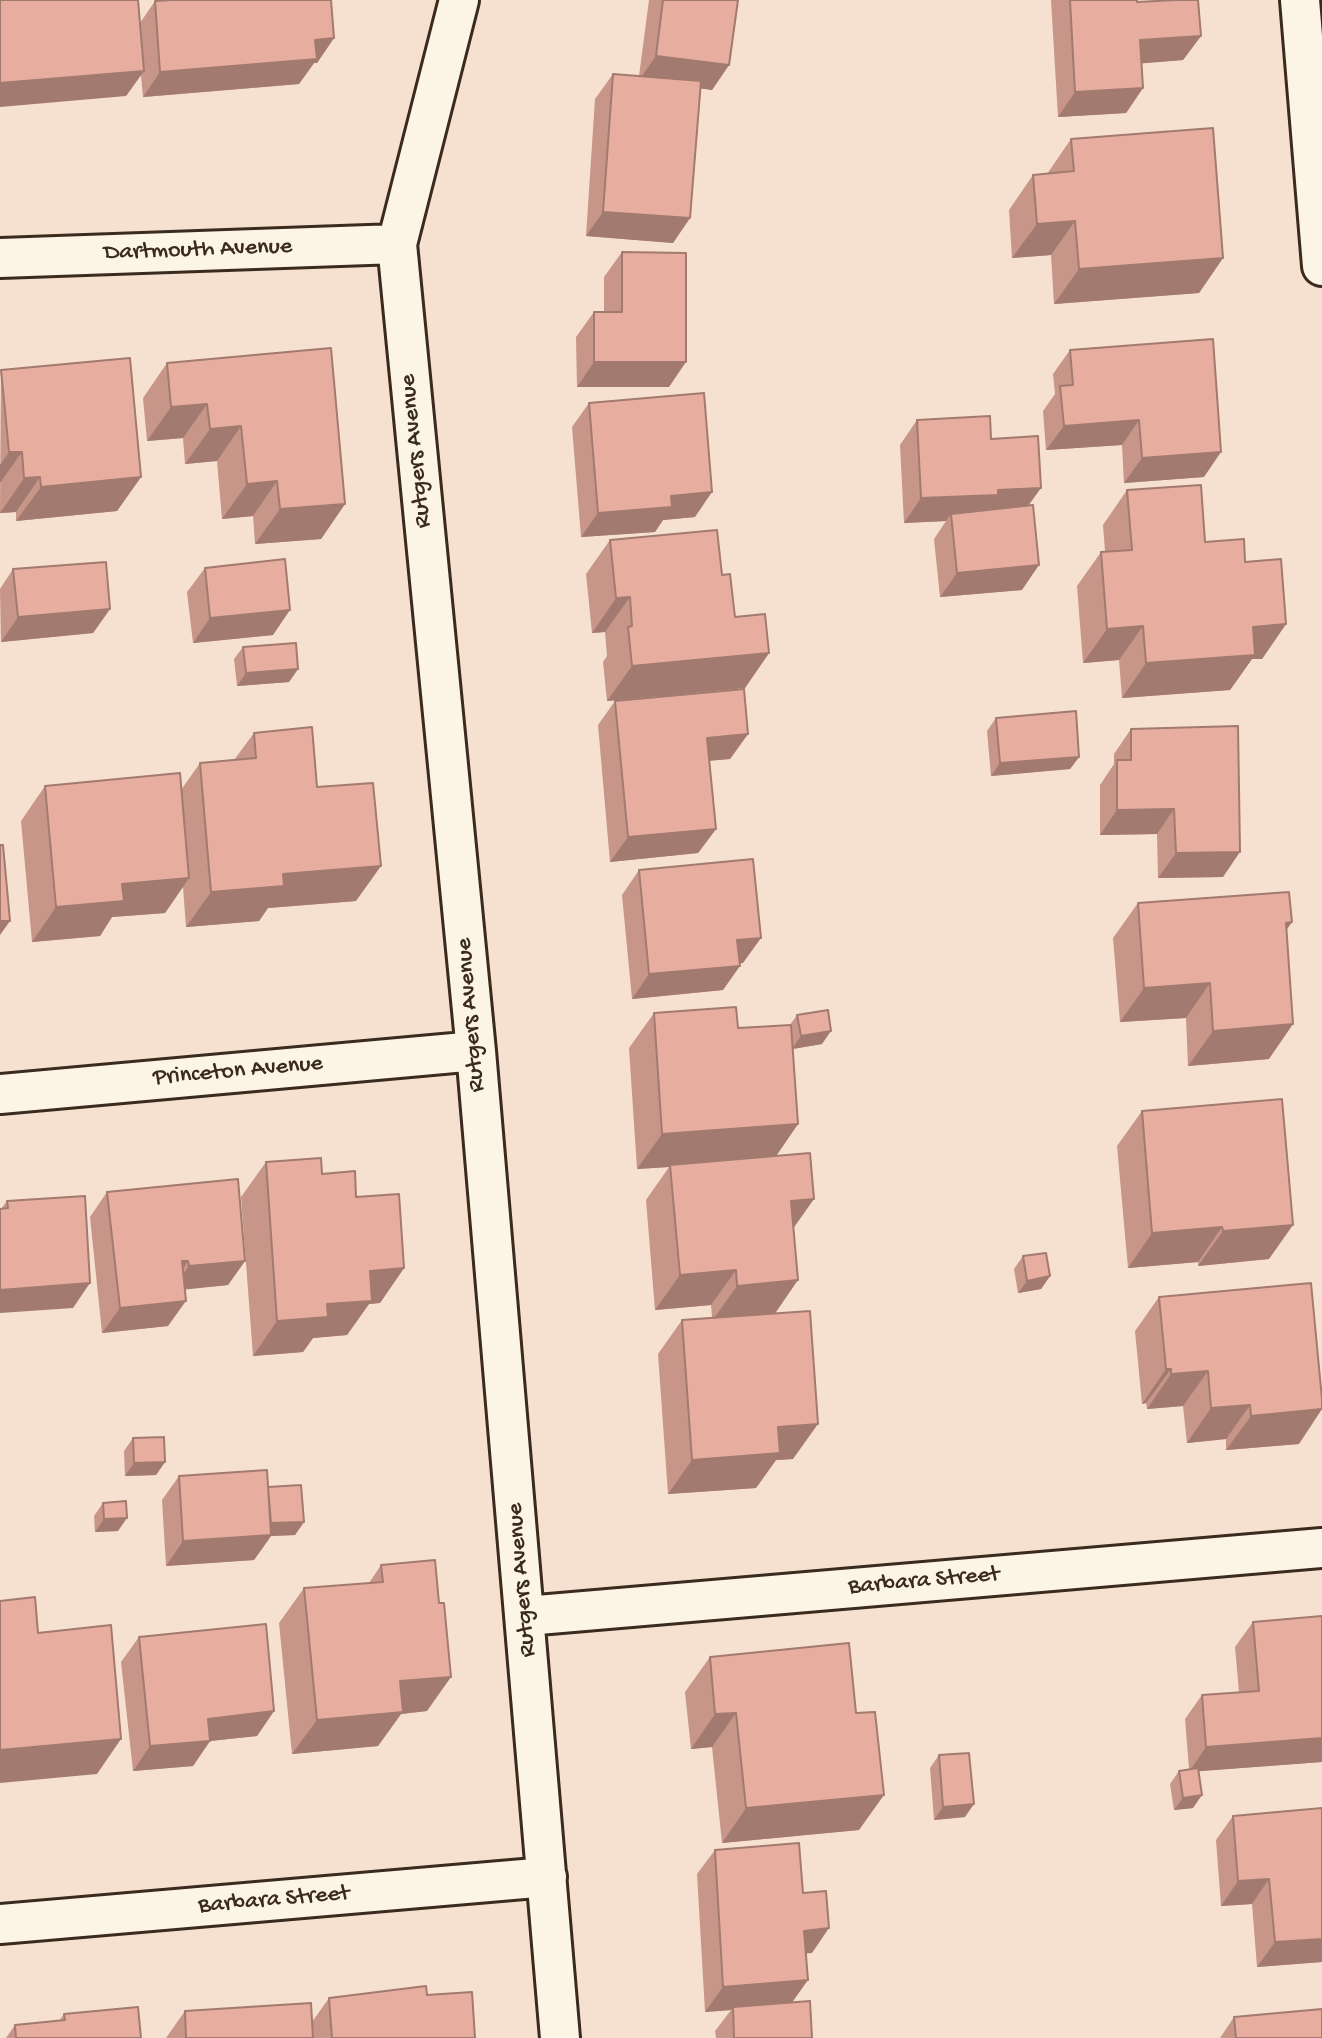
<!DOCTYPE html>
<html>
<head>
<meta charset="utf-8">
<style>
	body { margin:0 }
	canvas { display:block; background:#f6e0d0 }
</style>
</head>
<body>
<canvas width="1322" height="2038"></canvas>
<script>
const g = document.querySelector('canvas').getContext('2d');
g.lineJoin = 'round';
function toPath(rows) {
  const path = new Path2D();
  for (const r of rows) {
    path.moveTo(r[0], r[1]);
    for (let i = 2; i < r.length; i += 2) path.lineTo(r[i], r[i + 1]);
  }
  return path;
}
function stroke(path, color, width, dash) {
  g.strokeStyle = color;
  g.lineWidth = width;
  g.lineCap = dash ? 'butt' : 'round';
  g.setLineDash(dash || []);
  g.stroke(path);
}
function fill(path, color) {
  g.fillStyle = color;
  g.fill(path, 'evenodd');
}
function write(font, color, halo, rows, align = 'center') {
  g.font = font + ' "Gochi Hand",sans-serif';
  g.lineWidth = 7;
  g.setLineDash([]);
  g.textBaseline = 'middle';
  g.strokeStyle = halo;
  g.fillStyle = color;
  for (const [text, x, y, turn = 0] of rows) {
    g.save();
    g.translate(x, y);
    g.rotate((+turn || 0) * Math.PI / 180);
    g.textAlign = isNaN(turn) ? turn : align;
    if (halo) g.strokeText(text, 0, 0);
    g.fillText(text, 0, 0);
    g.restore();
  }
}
const minor = toPath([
	[459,0,397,244,476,1051,560,2038],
	[1300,0,1322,266],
	[0,258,397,244],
	[0,1094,476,1051],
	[526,1616,1322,1548],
	[0,1924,547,1877]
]);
const wall = toPath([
	[649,0,738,0,729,65,712,90,701,88,690,218,673,243,586,236,595,99,613,74,639,76],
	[1051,0,1137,0,1137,2,1201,36,1183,60,1142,63,1143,88,1126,113,1058,117],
	[155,1,334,38,317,63,314,63,299,84,143,97,141,75,126,96,140,23],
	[1071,139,1223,258,1199,293,1054,304,1051,255,1012,258,1009,210,1033,175,1047,174],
	[622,252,669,387,577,387,576,337,594,312,604,312,604,277],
	[1070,350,1204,477,1124,483,1122,445,1046,450,1043,411,1055,394,1053,374],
	[167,363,345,504,321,539,255,544,253,516,222,519,217,461,185,464,183,438,147,441,143,398],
	[1,370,141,477,117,511,16,521,16,512,0,513],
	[589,403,695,517,663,520,655,532,581,537,572,427],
	[917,420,991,439,1028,506,1022,590,940,597,934,539,946,521,904,523,900,445],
	[1127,490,1205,542,1245,562,1286,624,1262,659,1252,659,1230,690,1122,698,1119,660,1083,663,1077,586,1101,552,1105,551,1103,525],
	[610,540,722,575,735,617,769,653,745,688,607,701,603,662,607,656,605,632,592,633,586,574],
	[205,568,273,635,193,643,187,592],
	[13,569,110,609,93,633,1,642,0,589],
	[243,647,298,669,289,682,237,686,234,659],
	[615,701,748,734,730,759,709,761,716,829,698,853,610,862,598,725],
	[996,718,1079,757,1070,769,991,776,987,731],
	[1131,729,1223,877,1158,878,1157,834,1100,835,1100,785,1114,764,1114,754],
	[254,733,317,787,356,901,268,908,259,921,186,927,183,887,165,913,112,917,100,936,32,942,21,821,45,786,181,790,200,763,234,760],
	[639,870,743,963,740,963,723,990,632,999,622,895],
	[1138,903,1286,930,1269,1059,1188,1066,1186,1018,1120,1022,1113,938],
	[654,1013,738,1028,790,1025,797,1015,822,1044,793,1049,798,1124,776,1156,794,1228,775,1313,793,1459,776,1460,756,1488,668,1494,658,1354,682,1320,712,1317,711,1305,655,1310,646,1200,669,1167,637,1169,629,1048],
	[1142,1111,1269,1259,1198,1266,1198,1262,1128,1268,1117,1146],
	[266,1162,322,1174,356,1197,404,1268,380,1303,369,1304,347,1335,313,1338,303,1352,253,1356,241,1197],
	[107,1192,245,1261,228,1285,185,1289,168,1326,102,1333,90,1217],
	[7,1201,73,1308,1,1209],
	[1023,1256,1050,1276,1041,1289,1018,1293,1014,1269],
	[1159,1297,1299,1444,1226,1450,1226,1439,1187,1443,1183,1406,1147,1409,1146,1403,1142,1404,1135,1331],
	[133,1438,165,1462,156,1475,125,1476,124,1451],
	[179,1476,268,1487,304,1522,295,1535,271,1536,254,1560,166,1566,162,1500],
	[103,1503,118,1531,95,1532,94,1516],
	[381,1565,427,1711,401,1714,378,1746,292,1754,279,1623,304,1588,369,1583],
	[1322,1616,1322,1762,1198,1771,1193,1808,1174,1810,1170,1784,1179,1771,1189,1769,1185,1719,1202,1695,1239,1692,1235,1647,1253,1622],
	[139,1637,274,1711,257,1736,210,1741,193,1766,133,1771,121,1662],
	[710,1657,859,1830,722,1843,712,1747,691,1749,685,1692],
	[939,1755,965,1817,934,1820,930,1768],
	[1233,1816,1322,1962,1257,1967,1252,1904,1221,1906,1216,1840],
	[715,1850,803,1893,812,1953,806,1953,792,2003,812,2038,716,2038,715,2031,731,2010,705,2012,697,1874],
	[427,1995,475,2038,166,2038,185,2011,312,2022,329,1998],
	[64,2014,141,2038,6,2038,15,2025,59,2021],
	[1234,2017,1236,2038,1220,2038]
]);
const shadedWall = toPath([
	[1201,36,1183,60,1123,65,1140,40],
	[334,38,317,63,314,63,299,84,143,97,160,72,315,40],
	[656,56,729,65,712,90,639,80],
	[144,71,126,96,0,107,0,83],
	[1143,88,1126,113,1058,117,1075,92],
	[603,212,690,218,673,243,586,236],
	[1075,221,1051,255,1012,258,1037,224],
	[1223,258,1199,293,1054,304,1079,269],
	[594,362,686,362,669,387,577,387],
	[207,404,183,438,147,441,171,407],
	[1139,420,1122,445,1046,450,1064,426],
	[241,426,217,461,185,464,210,429],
	[9,452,22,452,0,483,0,465],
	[1221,452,1204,477,1124,483,1142,458],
	[40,477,16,512,0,513,24,478],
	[141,477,117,511,16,521,41,487],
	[277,481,253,516,222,519,247,484],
	[1041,488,1023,513,951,514,946,521,904,523,921,498,998,490],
	[712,492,695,517,663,520,655,532,581,537,598,513,671,496],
	[345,504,321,539,255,544,280,509],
	[1039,565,1022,590,940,597,957,573],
	[630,597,605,632,592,633,616,598],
	[110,609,93,633,1,642,18,617],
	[290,610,273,635,193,643,210,618],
	[1286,624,1262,659,1252,659,1230,690,1122,698,1146,663,1253,627],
	[1143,626,1119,660,1083,663,1107,629],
	[769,653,745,688,607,701,632,666],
	[298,669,289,682,237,686,246,673],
	[748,734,730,759,690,762,707,738],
	[1079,757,1070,769,991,776,1000,763],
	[1174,809,1157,834,1100,835,1117,810],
	[716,829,698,853,610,862,628,837],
	[1240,852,1223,877,1158,878,1176,853],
	[381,866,356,901,268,908,259,921,186,927,211,892,283,874],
	[189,878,165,913,112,917,100,936,32,942,56,907,122,884],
	[0,921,10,921,0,935],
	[1292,922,1268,957,1286,923],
	[761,938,743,963,720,965,737,940],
	[740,966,723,990,632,999,649,974],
	[1210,983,1186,1018,1120,1022,1144,988],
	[1293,1024,1269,1059,1188,1066,1213,1031],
	[831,1031,822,1044,792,1049,801,1036],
	[798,1124,774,1159,670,1165,669,1167,637,1169,662,1134],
	[814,1199,790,1233,791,1201],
	[1293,1225,1269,1259,1198,1266,1223,1231],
	[1222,1227,1198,1262,1128,1268,1152,1233],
	[182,1261,188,1261,171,1285],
	[245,1261,228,1285,171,1291,189,1266],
	[404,1268,380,1303,369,1304,347,1335,313,1338,303,1352,253,1356,277,1321,327,1304,370,1271],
	[736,1270,711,1305,655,1310,680,1275],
	[1050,1276,1041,1289,1018,1293,1027,1281],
	[798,1280,774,1315,712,1321,737,1286],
	[90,1283,73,1308,0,1313,0,1290],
	[186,1301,168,1326,102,1333,120,1308],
	[1166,1369,1171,1369,1146,1403,1142,1404],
	[1208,1371,1183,1406,1147,1409,1171,1374],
	[1250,1405,1226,1439,1187,1443,1211,1408],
	[1322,1409,1299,1444,1226,1450,1251,1416],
	[818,1424,793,1459,776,1460,756,1488,668,1494,692,1460,778,1427],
	[165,1462,156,1475,125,1476,134,1463],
	[127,1518,118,1531,95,1532,104,1519],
	[304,1522,295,1535,271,1536,254,1560,166,1566,183,1541,262,1536,271,1523],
	[451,1677,427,1711,401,1714,378,1746,292,1754,317,1720,400,1681],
	[274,1711,257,1736,210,1741,193,1766,133,1771,150,1746,208,1719],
	[736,1713,712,1747,691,1749,715,1714],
	[1322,1738,1322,1762,1189,1772,1206,1747],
	[121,1739,97,1774,0,1783,0,1750],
	[884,1795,859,1830,722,1843,746,1808],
	[1202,1795,1193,1808,1174,1810,1183,1798],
	[974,1804,965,1817,934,1820,943,1807],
	[1269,1879,1252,1904,1221,1906,1238,1881],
	[829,1928,812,1953,786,1955,804,1931],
	[1322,1939,1322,1962,1257,1967,1275,1942],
	[808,1980,791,2004,733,2007,731,2010,705,2012,723,1987]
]);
const building = toPath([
	[0,0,138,0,144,71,0,83,0,0],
	[171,0,331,0,334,38,315,40,317,59,160,72,155,1,171,0],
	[663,0,738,0,729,65,656,56,663,0],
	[1070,0,1137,0,1137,2,1176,0,1198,0,1201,36,1140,40,1143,88,1075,92,1070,0],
	[613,74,701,81,690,218,603,212,613,74],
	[1213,128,1223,258,1079,269,1075,221,1037,224,1033,175,1074,171,1071,139,1213,128],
	[622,252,686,253,686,362,594,362,594,312,622,312,622,252],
	[1213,339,1221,452,1142,458,1139,420,1064,426,1060,386,1073,385,1070,350,1213,339],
	[331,348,345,504,280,509,277,481,247,484,241,426,210,429,207,404,171,407,167,363,331,348],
	[130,358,141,477,41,487,40,477,24,478,22,452,9,452,1,370,130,358],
	[704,393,712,492,671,496,672,507,598,513,589,403,704,393],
	[990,416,991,439,1038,436,1041,488,998,490,998,495,921,498,917,420,990,416],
	[1201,485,1205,542,1244,539,1245,562,1281,559,1286,624,1253,627,1255,655,1146,663,1143,626,1107,629,1101,552,1132,550,1127,490,1201,485],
	[1033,505,1039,565,957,573,951,514,1033,505],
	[717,530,722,575,730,574,735,617,765,614,769,653,632,666,628,627,632,626,630,597,616,598,610,540,717,530],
	[285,559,290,610,210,618,205,568,285,559],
	[106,562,110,609,18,617,13,569,106,562],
	[296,643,298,669,246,673,243,647,296,643],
	[744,689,748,734,707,738,716,829,628,837,615,701,744,689],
	[1076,711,1079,757,1000,763,996,718,1076,711],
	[1238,726,1240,852,1176,853,1174,809,1117,810,1117,760,1131,760,1131,729,1238,726],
	[312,727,317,787,373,783,381,866,283,874,284,886,211,892,200,763,256,758,254,733,312,727],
	[180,773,189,878,122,884,124,901,56,907,45,786,180,773],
	[0,845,3,845,10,921,0,921,0,845],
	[753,859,761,938,737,940,740,966,649,974,639,870,753,859],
	[1289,892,1292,922,1286,923,1293,1024,1213,1031,1210,983,1144,988,1138,903,1289,892],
	[736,1007,738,1028,791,1025,798,1124,662,1134,654,1013,736,1007],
	[828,1010,831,1031,801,1036,797,1015,828,1010],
	[1282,1099,1293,1225,1223,1231,1222,1227,1152,1233,1142,1111,1282,1099],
	[810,1153,814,1199,791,1201,798,1280,737,1286,736,1270,680,1275,670,1165,810,1153],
	[321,1158,322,1174,355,1171,356,1197,399,1194,404,1268,370,1271,372,1301,327,1304,328,1317,277,1321,266,1162,321,1158],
	[238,1179,245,1261,189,1266,188,1261,182,1261,186,1301,120,1308,107,1192,238,1179],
	[85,1196,90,1283,0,1290,0,1209,8,1208,7,1201,85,1196],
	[1046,1253,1050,1276,1027,1281,1023,1256,1046,1253],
	[1311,1283,1322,1399,1322,1409,1251,1416,1250,1405,1211,1408,1208,1371,1171,1374,1171,1369,1166,1369,1159,1297,1311,1283],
	[810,1311,818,1424,778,1427,780,1453,692,1460,682,1320,810,1311],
	[164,1437,165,1462,134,1463,133,1438,164,1437],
	[267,1470,271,1535,183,1541,179,1476,267,1470],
	[301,1485,304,1522,271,1523,268,1487,301,1485],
	[126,1501,127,1518,104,1519,103,1503,126,1501],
	[435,1560,439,1603,444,1603,451,1677,400,1681,403,1712,317,1720,304,1588,383,1582,381,1565,435,1560],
	[35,1597,38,1633,111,1625,121,1739,0,1750,0,1601,35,1597],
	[1322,1616,1322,1738,1206,1747,1202,1695,1259,1691,1253,1622,1322,1616],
	[266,1624,274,1711,208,1719,210,1741,150,1746,139,1637,266,1624],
	[849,1643,856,1713,875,1712,884,1795,746,1808,736,1713,715,1714,710,1657,849,1643],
	[969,1753,974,1804,943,1807,939,1755,969,1753],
	[1198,1768,1202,1795,1183,1798,1179,1771,1198,1768],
	[1322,1808,1322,1939,1275,1942,1269,1879,1238,1881,1233,1816,1322,1808],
	[799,1843,803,1893,826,1891,829,1928,804,1931,808,1980,723,1987,715,1850,799,1843],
	[426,1986,427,1995,472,1992,475,2038,332,2038,329,1998,426,1986],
	[810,2001,812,2038,734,2038,733,2007,810,2001],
	[311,2003,313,2038,186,2038,185,2011,311,2003],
	[138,2007,141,2038,16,2038,15,2025,65,2020,64,2014,138,2007],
	[1322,2009,1322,2038,1236,2038,1234,2017,1322,2009]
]);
const streetNames = [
	["Dartmouth Avenue",198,251,-2],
	["Rutgers Avenue",417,451,-96],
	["Rutgers Avenue",472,1015,-95],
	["Princeton Avenue",238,1072,-5],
	["Rutgers Avenue",523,1580,-95],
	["Barbara Street",924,1582,-5],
	["Barbara Street",274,1901,-5]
];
stroke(minor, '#3b2a1e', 44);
stroke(minor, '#fcf5e5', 38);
fill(wall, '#c79689');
fill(shadedWall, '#a27a6f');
fill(building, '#e7ae9f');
stroke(building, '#a27a6f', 2);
write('24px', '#3b2a1e', '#fcf5e5', streetNames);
</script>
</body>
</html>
